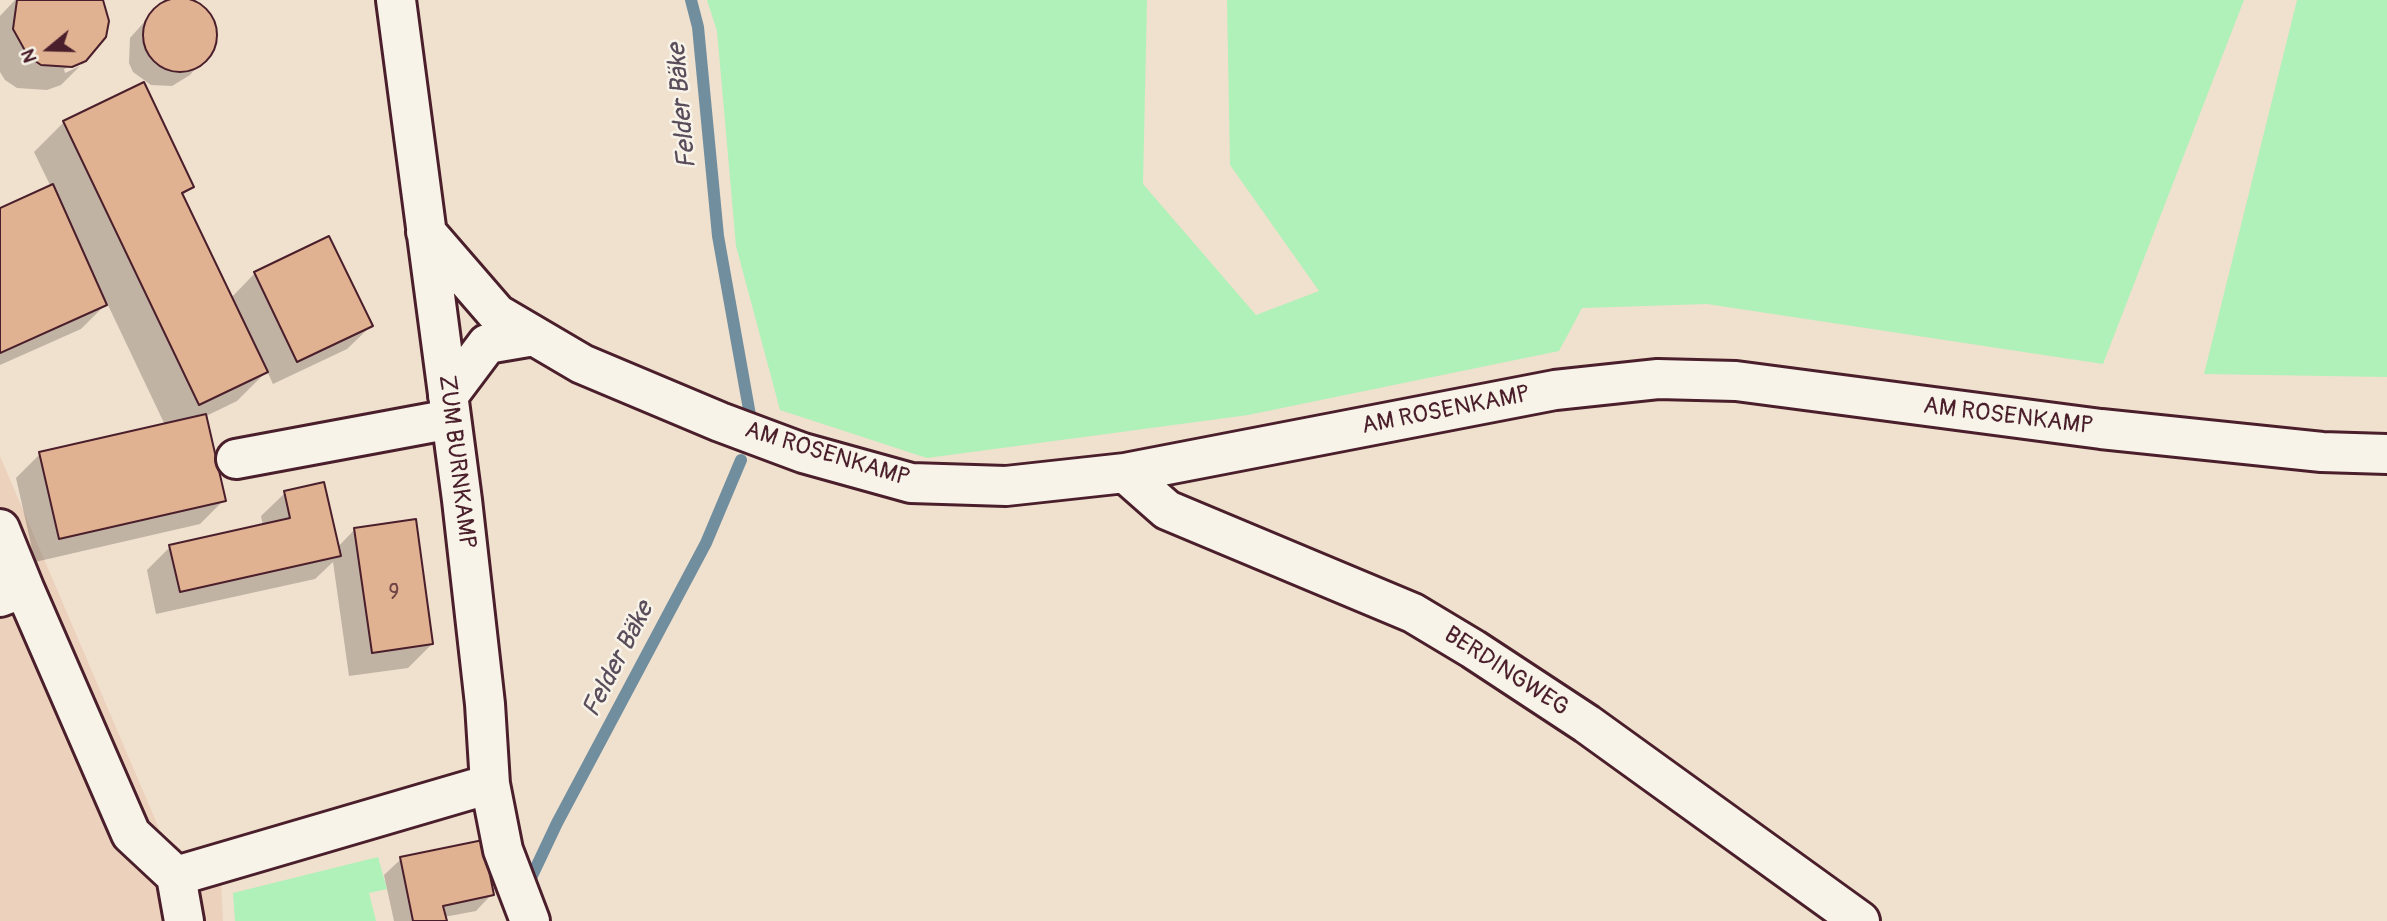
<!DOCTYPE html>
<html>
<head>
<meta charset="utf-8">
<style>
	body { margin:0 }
	#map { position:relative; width:2387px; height:921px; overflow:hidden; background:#f0e0ce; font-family:Pangolin,sans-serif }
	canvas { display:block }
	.north { position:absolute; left:14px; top:14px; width:70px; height:70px; -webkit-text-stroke:5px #f7f3e8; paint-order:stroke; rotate:251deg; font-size:19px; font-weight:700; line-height:28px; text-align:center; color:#4a1f2b }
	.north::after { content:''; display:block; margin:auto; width:24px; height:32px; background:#4a1f2b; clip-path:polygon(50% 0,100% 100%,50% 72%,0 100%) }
</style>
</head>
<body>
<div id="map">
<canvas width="2387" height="921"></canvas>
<div class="north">N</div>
</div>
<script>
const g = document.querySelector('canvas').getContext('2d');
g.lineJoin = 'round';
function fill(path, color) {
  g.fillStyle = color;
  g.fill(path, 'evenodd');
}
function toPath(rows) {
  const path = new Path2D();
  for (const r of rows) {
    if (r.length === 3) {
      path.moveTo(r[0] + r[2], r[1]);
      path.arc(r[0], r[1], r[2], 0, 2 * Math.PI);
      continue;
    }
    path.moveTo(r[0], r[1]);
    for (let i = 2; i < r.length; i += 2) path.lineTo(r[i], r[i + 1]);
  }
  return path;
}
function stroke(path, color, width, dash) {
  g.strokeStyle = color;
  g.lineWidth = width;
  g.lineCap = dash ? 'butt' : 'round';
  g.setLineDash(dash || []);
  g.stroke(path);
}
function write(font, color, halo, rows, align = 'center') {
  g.font = font + ' Pangolin,sans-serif';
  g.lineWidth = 5;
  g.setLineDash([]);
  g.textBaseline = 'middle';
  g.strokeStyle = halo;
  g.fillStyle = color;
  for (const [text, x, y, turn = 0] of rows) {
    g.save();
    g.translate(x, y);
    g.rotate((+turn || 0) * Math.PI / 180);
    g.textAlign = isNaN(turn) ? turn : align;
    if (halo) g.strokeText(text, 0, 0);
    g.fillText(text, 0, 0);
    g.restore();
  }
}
const built = toPath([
	[0,456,161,833,221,882,223,921,0,921]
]);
const green = toPath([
	[707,0,1147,0,1143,184,1256,315,1319,291,1230,165,1227,0,2244,0,2103,364,1707,304,1582,308,1559,351,1248,415,927,458,780,410,736,246,717,31],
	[2297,0,2387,0,2387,377,2204,374],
	[378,857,387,889,369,893,376,921,235,921,233,893]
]);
const shadow = toPath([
	[15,0,101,0,104,36,82,65,82,62,64,69,65,73,80,66,61,85,47,90,17,88,5,80,0,72,0,16],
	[174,0,199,4,214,23,213,47,190,75,172,86,151,85,133,72,129,63,130,38,154,11],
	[64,122,192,187,182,196,231,298,255,273,371,326,347,349,273,384,267,371,237,401,204,417,224,500,200,524,35,562,16,478,40,454,165,425,107,303,81,329,0,365,0,210,51,187,34,152],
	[285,493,337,548,355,529,432,644,408,668,349,676,333,562,315,579,156,614,147,570,170,547,263,526,261,516],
	[401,859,492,894,476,911,444,917,445,921,394,921,384,875]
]);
const stream = toPath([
	[691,0,698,27,718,236,750,415],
	[531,878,557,823,706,543,741,460]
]);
const building = toPath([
	[180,35,37],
	[17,0,103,0,109,21,106,37,86,61,72,67,41,65,28,56,13,29,17,0],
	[144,82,194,187,182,193,268,372,199,405,63,121,144,82],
	[53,184,107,305,0,353,0,208,53,184],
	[329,236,373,326,297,362,254,272,329,236],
	[206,414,226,501,59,539,39,452,206,414],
	[324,482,341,556,180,592,169,545,290,518,284,491,324,482],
	[416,519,433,644,372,653,354,528,416,519],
	[483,840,494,895,443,906,447,921,413,921,400,857,483,840]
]);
const minor = toPath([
	[396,0,462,500,485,704,490,784,503,850,530,921],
	[426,232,497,314,582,364,720,422,803,453,911,483,1006,486,1125,473,1555,390,1658,379,1736,381,2101,429,2322,452,2387,454],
	[448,396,487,344,534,336],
	[236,459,451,419],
	[1125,473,1167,510,1413,613,1473,649,1587,724,1860,921],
	[0,529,24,588],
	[0,597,24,588,131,834,176,876,490,784],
	[176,876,184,921]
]);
const numberNames = [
	["9",394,594]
];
const streetNames = [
	["AM ROSENKAMP",1446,411,-11],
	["AM ROSENKAMP",2008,417,7],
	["AM ROSENKAMP",827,455,17],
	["ZUM BURNKAMP",456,462,83],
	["BERDINGWEG",1506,672,33]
];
const waterNames = [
	["Felder Bäke",683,106,-95],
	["Felder Bäke",619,660,-63]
];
fill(built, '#ecd2bc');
fill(green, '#b0f1b9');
fill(shadow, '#0003');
stroke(stream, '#718e9e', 12);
fill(building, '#e1b292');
stroke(building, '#4a1f2b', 2);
stroke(minor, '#4a1f2b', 44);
stroke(minor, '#f7f3e8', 38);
write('21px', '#704445', null, numberNames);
write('24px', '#4a1f2b', '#f7f3e8', streetNames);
write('italic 26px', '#5a4d5b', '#f7f3e8', waterNames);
</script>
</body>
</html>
